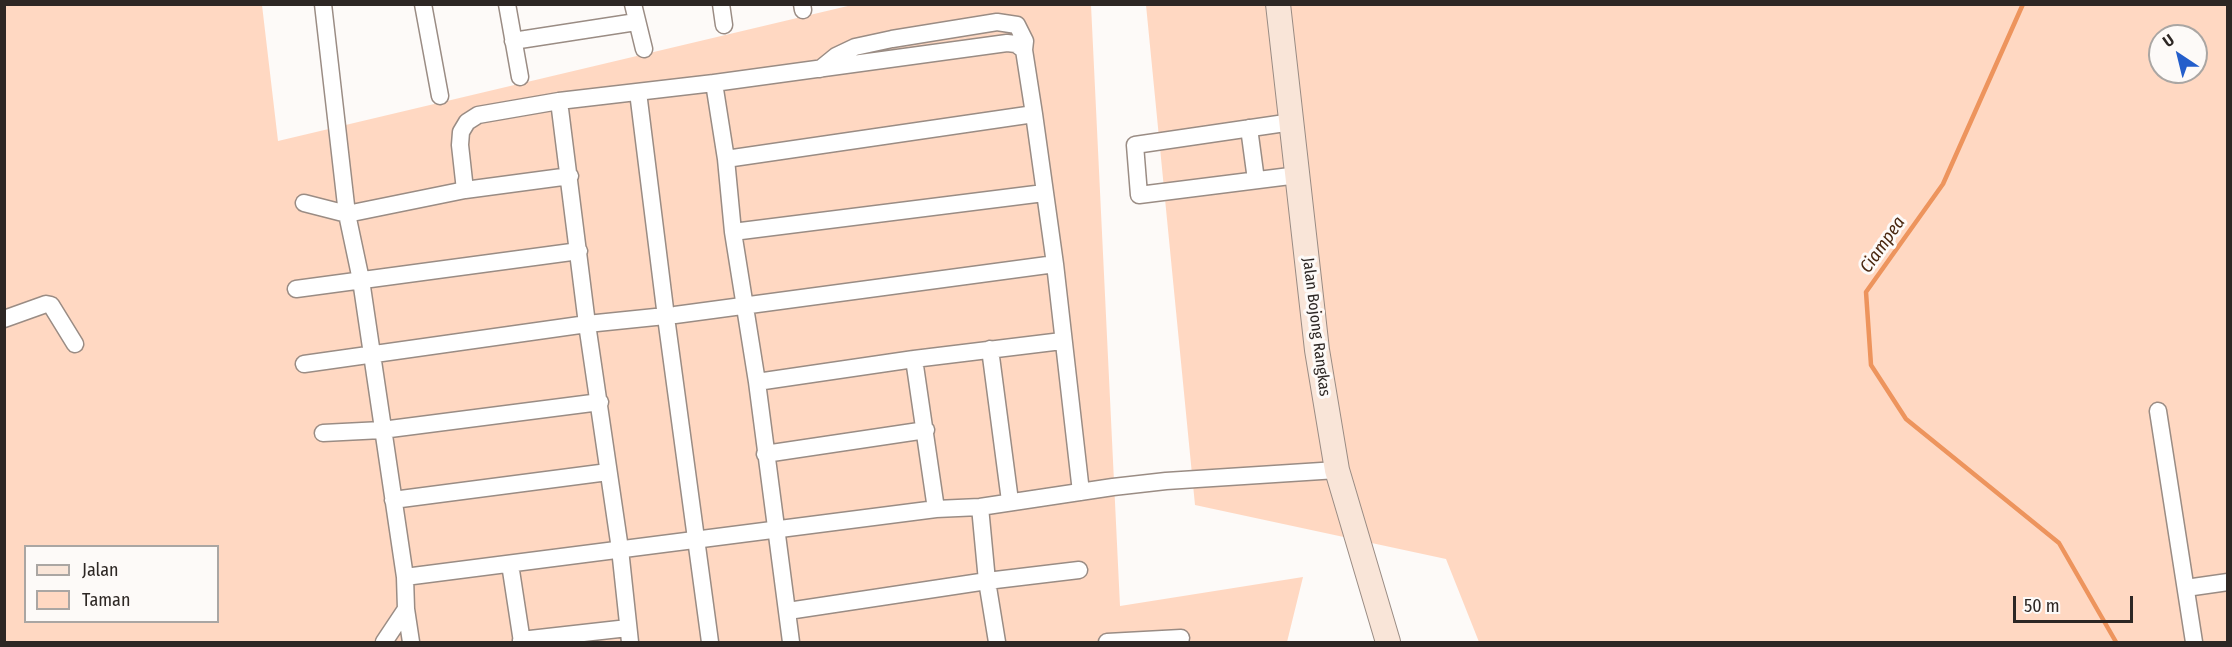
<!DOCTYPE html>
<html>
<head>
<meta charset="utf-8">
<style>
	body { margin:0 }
	#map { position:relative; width:2232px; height:647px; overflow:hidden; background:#fdfaf8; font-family:"Fira Sans Condensed",sans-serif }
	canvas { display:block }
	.frame { position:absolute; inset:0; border:6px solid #2d2724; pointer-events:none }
	.legend { position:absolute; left:24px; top:545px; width:195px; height:78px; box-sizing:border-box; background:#fdfaf8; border:2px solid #aaa6a3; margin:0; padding:8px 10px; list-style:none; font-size:18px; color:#2d2724 }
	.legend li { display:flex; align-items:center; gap:12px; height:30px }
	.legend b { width:30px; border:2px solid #aaa6a3 }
	.north { position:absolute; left:2148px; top:24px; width:60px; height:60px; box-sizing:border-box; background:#fdfaf8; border:2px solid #aaa6a3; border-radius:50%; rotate:325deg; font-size:16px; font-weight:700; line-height:24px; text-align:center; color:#2d2724 }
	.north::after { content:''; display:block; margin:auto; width:21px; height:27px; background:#245ecb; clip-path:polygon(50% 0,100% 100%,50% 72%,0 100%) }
	.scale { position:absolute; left:2013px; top:596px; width:120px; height:27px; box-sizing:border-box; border:3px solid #2d2724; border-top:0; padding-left:8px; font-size:18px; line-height:21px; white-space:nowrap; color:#2d2724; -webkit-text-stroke:4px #fdfaf8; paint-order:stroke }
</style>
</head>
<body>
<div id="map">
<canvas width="2232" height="647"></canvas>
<div class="frame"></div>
<ul class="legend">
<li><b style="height:8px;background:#f9e5d8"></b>Jalan</li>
<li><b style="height:16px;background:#ffd8c2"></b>Taman</li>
</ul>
<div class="north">U</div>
<div class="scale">50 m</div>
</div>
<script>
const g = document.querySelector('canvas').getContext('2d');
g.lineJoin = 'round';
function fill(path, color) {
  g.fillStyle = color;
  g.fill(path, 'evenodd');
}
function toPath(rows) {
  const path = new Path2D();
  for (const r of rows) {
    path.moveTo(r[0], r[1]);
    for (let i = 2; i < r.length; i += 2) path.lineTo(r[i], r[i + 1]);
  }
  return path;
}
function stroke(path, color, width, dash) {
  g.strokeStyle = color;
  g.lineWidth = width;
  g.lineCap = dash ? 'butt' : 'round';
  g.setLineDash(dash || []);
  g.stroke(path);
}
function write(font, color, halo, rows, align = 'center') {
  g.font = font + ' "Fira Sans Condensed",sans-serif';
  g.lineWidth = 6;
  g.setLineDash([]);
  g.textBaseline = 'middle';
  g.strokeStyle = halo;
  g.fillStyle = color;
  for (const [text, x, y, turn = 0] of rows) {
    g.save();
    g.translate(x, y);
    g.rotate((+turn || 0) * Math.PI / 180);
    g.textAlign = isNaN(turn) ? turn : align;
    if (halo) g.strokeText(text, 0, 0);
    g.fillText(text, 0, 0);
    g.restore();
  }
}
const green = toPath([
	[4,5,262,5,278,141,852,5,1091,5,1120,606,1303,577,1287,642,5,642],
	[26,546,218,546,218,622,26,622],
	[1146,5,2227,5,2227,642,1479,642,1446,559,1195,505],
	[2160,36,2196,36,2196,72,2160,72]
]);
const stream = toPath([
	[2023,4,1943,184,1866,292,1871,365,1906,419,2059,543,2116,642]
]);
const street = toPath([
	[323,4,347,214,361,280,405,577,406,609,384,642],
	[423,4,440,96],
	[507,4,520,77],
	[633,4,644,49],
	[721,4,724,25],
	[802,4,803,10],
	[513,41,636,22],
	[820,69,836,56,855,47,892,39,997,22,1017,25,1025,41,1024,50],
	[714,83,726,159,733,232,757,382,791,642],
	[638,92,666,317,710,642],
	[559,101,587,324,620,549,630,642],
	[1292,122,1135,145,1139,195,1298,175],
	[1249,128,1256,180],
	[726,159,1034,114],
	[465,190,460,145,461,132,467,122,478,115,559,101,714,83,1007,43,1016,44,1024,50,1034,114,1055,264,1081,492],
	[304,203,347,214,465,190,570,176],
	[733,232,1044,193],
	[296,289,579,251],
	[4,319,46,304,51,305,75,344],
	[990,349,1010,501],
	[914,359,936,509],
	[304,364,587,324,675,315,1055,264],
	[757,382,914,359,1062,341],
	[2158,411,2194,642],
	[323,433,382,430,600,402],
	[765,454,926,430],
	[393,500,608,472],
	[980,507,987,581,997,642],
	[510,564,522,642],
	[405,577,936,509,980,507,1113,487,1166,481,1337,470],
	[2186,588,2228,582],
	[406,609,411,642],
	[788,611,987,581,1079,570],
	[521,640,628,628],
	[1107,642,1181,638]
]);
const secondary = toPath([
	[1278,4,1317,350,1337,470,1388,642]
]);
const streetNames = [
	["Jalan Bojong Rangkas",1316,327,83]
];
const waterNames = [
	["Ciampea",1883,245,-55]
];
fill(green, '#ffd8c2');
stroke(stream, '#ed945d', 4.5);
stroke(street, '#9a8c84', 19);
stroke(secondary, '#9a8c84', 26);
stroke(street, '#fff', 16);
stroke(secondary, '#f9e5d8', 24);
write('16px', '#2d2724', '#fdfaf8', streetNames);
write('italic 18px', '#4a270f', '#fdfaf8', waterNames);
</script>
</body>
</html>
